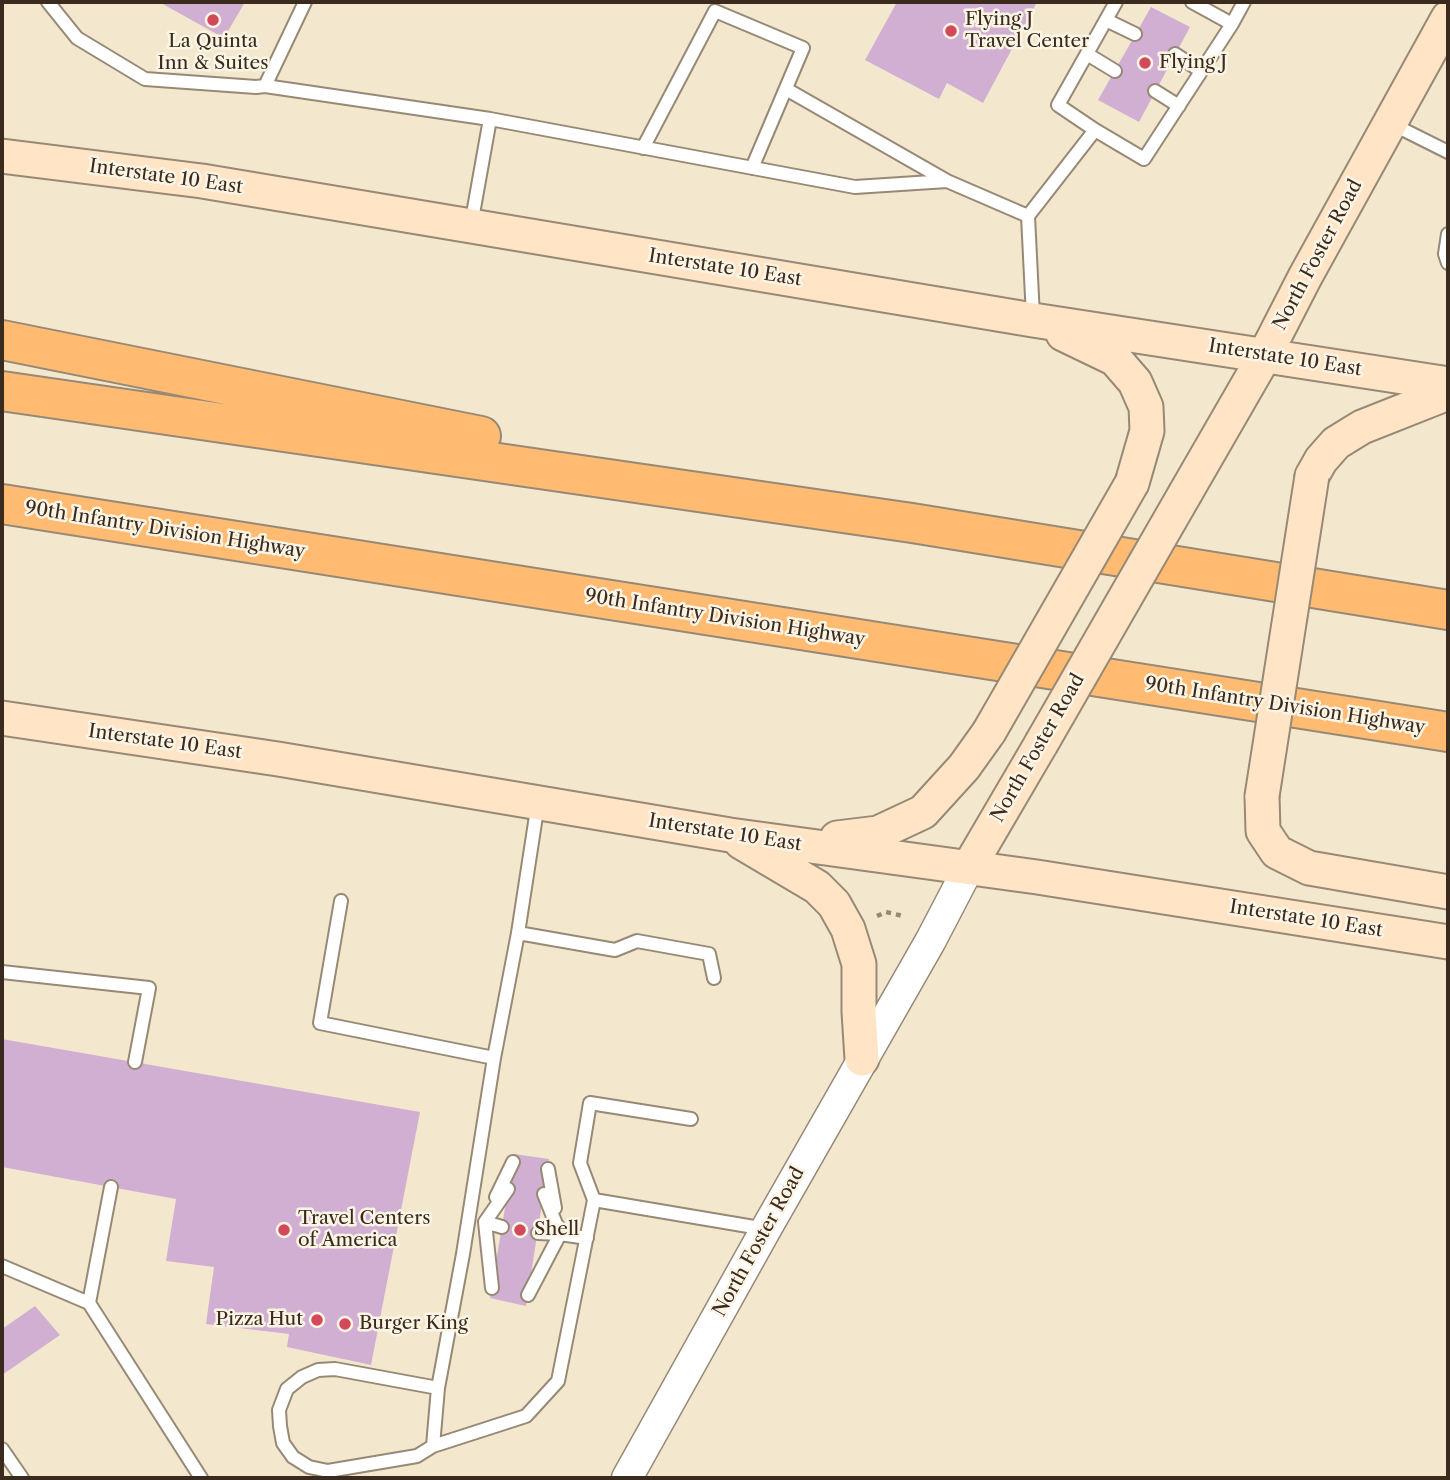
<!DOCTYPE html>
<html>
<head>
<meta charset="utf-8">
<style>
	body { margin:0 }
	#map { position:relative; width:1450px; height:1480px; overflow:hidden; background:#f3e8ce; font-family:"Libre Caslon Text",serif }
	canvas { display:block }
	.frame { position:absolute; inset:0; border:4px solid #3b2a1e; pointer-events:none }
</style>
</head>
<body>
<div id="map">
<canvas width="1450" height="1480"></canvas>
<div class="frame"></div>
</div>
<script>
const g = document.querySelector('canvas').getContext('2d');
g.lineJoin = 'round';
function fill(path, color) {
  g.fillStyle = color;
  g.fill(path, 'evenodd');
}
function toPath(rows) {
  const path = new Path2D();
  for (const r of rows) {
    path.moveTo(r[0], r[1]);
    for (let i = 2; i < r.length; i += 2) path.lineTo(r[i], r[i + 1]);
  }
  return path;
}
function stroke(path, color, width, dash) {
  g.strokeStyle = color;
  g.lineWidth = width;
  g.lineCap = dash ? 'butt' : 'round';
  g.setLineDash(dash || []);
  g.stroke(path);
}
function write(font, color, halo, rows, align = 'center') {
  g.font = font + ' "Libre Caslon Text",serif';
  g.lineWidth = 5;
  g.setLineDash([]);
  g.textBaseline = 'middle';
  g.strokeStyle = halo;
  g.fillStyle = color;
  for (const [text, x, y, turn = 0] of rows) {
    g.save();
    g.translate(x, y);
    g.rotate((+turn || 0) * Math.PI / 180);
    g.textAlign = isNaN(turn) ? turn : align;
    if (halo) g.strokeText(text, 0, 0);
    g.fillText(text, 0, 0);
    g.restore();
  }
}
const building = toPath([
	[159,2,245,2,224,38],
	[897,2,1037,2,983,103,947,83,939,99,865,60],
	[1151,7,1190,27,1139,122,1098,100],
	[2,1039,420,1112,371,1365,287,1347,289,1334,206,1324,214,1267,166,1261,176,1199,2,1167],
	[514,1154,549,1159,526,1306,490,1298],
	[35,1306,60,1335,2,1375,2,1329]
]);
const path = toPath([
	[877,916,886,912,903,916]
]);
const service = toPath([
	[48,2,77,38,145,79,256,87,265,86,490,119,471,225],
	[1116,2,1058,105,1095,130,1144,159,1232,24,1192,2],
	[1106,20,1135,34],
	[1232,24,1244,2],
	[1087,54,1115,71],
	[1175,54,1201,71],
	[265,86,305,2],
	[786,89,947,181],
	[1155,91,1179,106],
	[490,119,855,187,947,181,1028,216],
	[1390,123,1448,152],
	[643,148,715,11,803,48,752,168],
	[1448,234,1445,254,1448,263],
	[1033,317,1028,216,1095,130],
	[538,803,518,933,494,1058,463,1254,438,1388,433,1446,526,1416,558,1381,594,1200,766,1229],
	[341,901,320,1023,494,1058],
	[518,933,615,950,637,941,709,954,714,978],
	[2,972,149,988,135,1062],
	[548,1169,555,1208],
	[496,1197,513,1162],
	[594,1200,580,1163,590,1103,691,1119],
	[558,1226,560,1234,587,1238],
	[487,1228,485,1222,502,1227],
	[538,1233,560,1234,557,1237],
	[2,1266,89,1303,201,1478],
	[492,1288,485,1222,508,1189],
	[528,1295,560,1234,544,1194],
	[89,1303,111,1187],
	[433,1446,417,1456,328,1471,309,1467,293,1457,283,1443,280,1426,279,1410,287,1389,302,1377,318,1370,335,1369,438,1388],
	[2,1449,22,1478]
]);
const tertiary = toPath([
	[627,1478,766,1229,931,940,969,867]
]);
const secondary = toPath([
	[2,156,202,181,1033,320,1448,384],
	[1063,334,1115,359,1135,382,1146,407,1147,431,1132,483],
	[1312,476,1321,460,1336,443,1362,427,1448,393],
	[1186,492,1265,355,1305,277,1448,18],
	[2,718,278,759,730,835,1037,877,1448,942],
	[1262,796,1263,831,1277,852,1309,868,1448,892],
	[837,838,878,833,923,812,964,767,989,732],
	[741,842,817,887,834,904,848,929,859,964,859,1012,862,1059],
	[969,867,1041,744]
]);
const motorway = toPath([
	[2,340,481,436],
	[2,391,912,523,1448,610],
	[2,504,1448,732]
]);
const secondaryBridge = toPath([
	[989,732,1132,483],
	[1041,744,1186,492],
	[1262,796,1312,476]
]);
const markers = [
	[213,20,7,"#d1495b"],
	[951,31,7,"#d1495b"],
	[1145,63,7,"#d1495b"],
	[284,1230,7,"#d1495b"],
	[520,1230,7,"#d1495b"],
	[317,1320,7,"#d1495b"],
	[345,1324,7,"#d1495b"]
];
const poiNames = [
	["Flying J",965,20],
	["Travel Center",965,42],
	["La Quinta",213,42,"center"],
	["Inn & Suites",213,64,"center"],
	["Flying J",1159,63],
	["Travel Centers",298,1219],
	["of America",298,1241],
	["Shell",534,1230],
	["Pizza Hut",303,1320,"right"],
	["Burger King",359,1324]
];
const streetNames = [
	["Interstate 10 East",166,177,8],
	["North Foster Road",1318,255,-62],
	["Interstate 10 East",725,268,9],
	["Interstate 10 East",1285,358,9],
	["90th Infantry Division Highway",165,530,9],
	["90th Infantry Division Highway",725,618,9],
	["90th Infantry Division Highway",1285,706,9],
	["Interstate 10 East",165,742,8],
	["North Foster Road",1038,748,-60],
	["Interstate 10 East",725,833,9],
	["Interstate 10 East",1306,919,9],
	["North Foster Road",759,1242,-61]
];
fill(building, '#d1afd2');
stroke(service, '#978976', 16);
stroke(tertiary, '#978976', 33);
stroke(secondary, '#978976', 37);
stroke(motorway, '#978976', 42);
stroke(path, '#978976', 4.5, [5, 5]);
stroke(service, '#fff', 12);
stroke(tertiary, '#fff', 30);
stroke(secondary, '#ffe4c6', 33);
stroke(motorway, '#ffbb71', 38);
stroke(secondaryBridge, '#978976', 37, []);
stroke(secondaryBridge, '#ffe4c6', 33);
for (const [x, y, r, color] of markers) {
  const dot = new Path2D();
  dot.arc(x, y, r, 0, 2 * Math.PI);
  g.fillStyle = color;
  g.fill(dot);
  stroke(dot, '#fcf5e5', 2.5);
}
write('19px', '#3b2a1e', '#fcf5e5', poiNames, 'left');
write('19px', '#3b2a1e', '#fcf5e5', streetNames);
</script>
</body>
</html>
